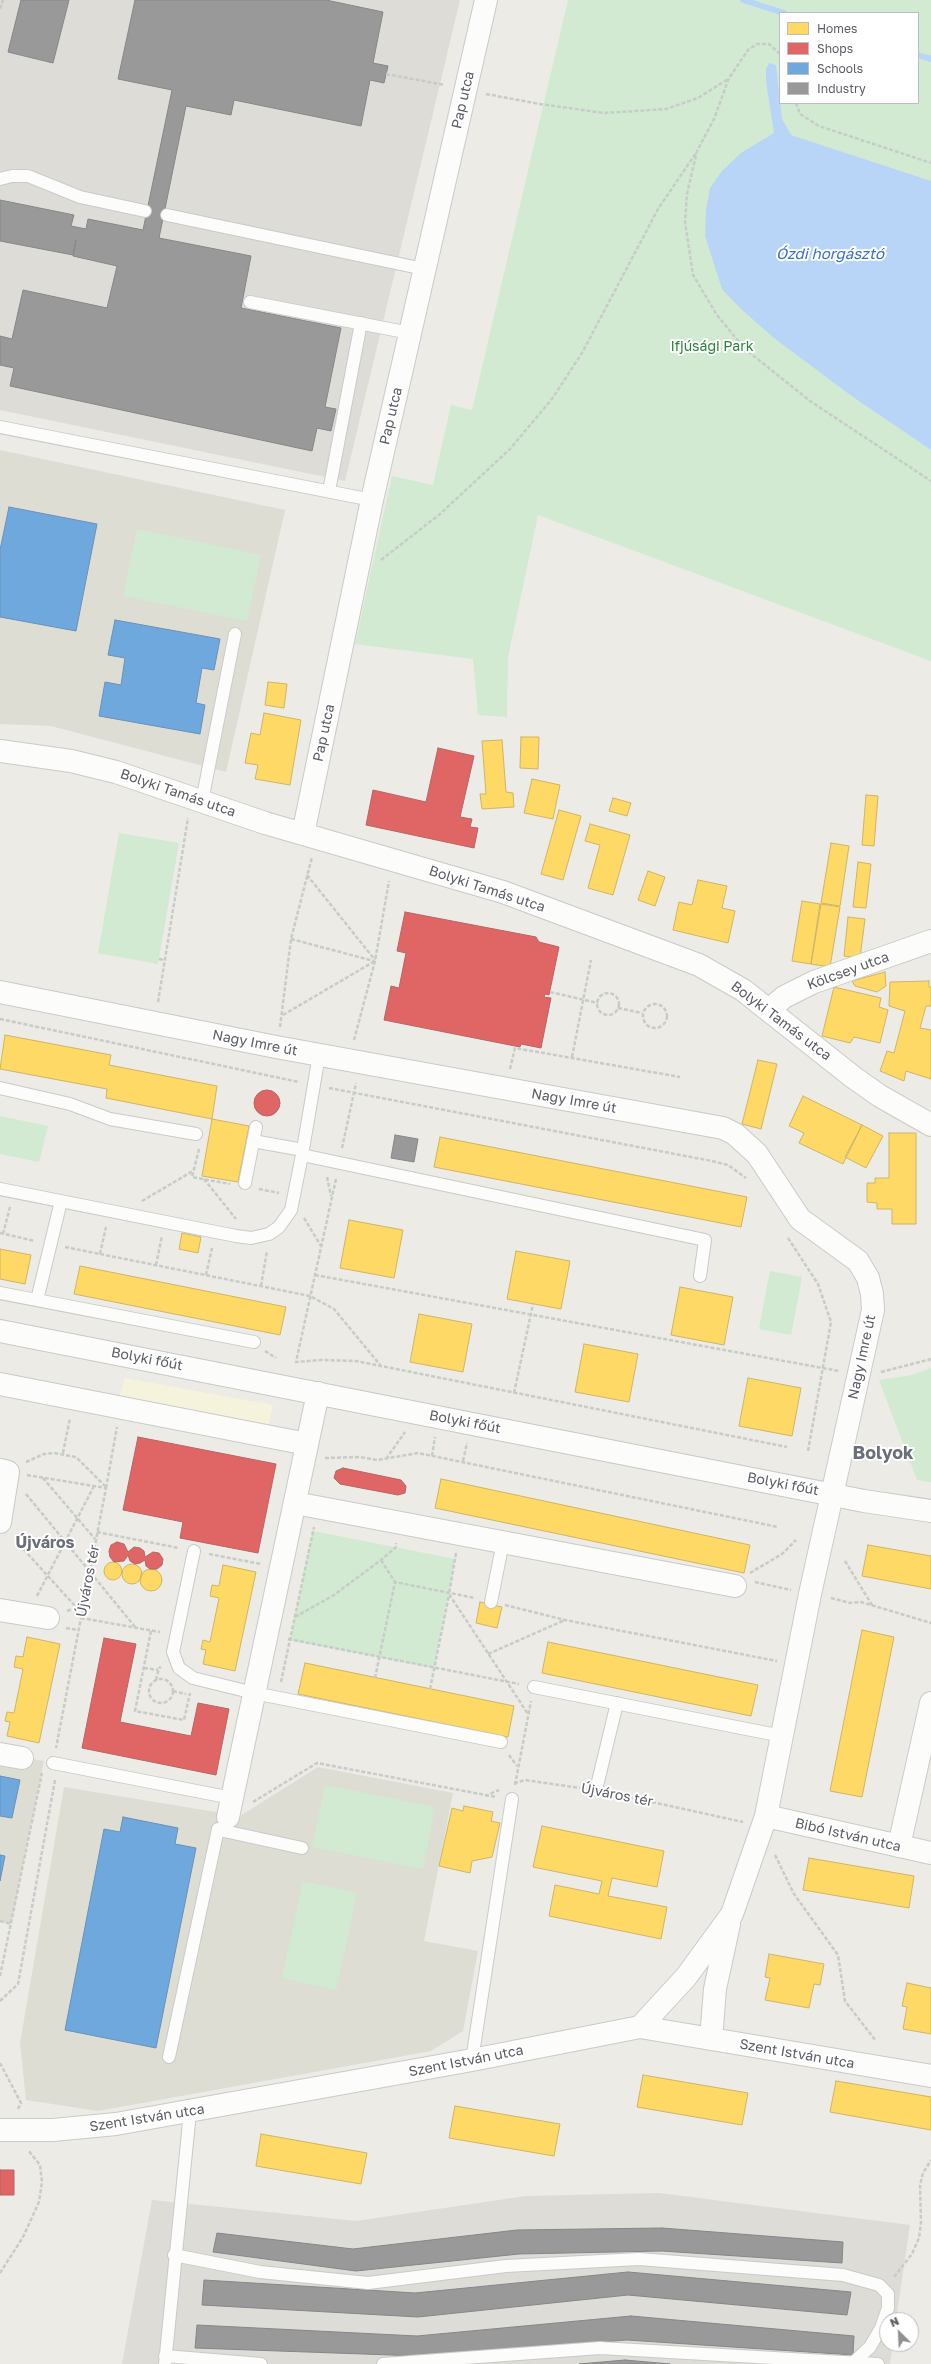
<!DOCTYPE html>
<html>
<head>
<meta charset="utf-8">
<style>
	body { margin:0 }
	#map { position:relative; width:931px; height:2364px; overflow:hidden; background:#ecebe5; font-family:"Golos Text",sans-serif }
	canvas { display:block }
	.legend { position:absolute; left:779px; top:12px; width:140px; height:92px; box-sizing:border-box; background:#fff; border:1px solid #bdbec1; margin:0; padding:5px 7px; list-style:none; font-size:12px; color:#5a5d64 }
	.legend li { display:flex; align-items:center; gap:8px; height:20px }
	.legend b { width:20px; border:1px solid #bdbec1 }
	.north { position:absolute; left:879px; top:2312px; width:40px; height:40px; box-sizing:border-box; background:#fff; border:1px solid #bdbec1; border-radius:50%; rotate:336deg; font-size:11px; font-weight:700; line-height:16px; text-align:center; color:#5a5d64 }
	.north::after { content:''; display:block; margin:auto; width:14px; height:18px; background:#8d8f91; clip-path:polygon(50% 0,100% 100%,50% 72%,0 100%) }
</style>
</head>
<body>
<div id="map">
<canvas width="931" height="2364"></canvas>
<ul class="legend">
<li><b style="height:11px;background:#ffd966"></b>Homes</li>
<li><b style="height:11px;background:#e06666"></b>Shops</li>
<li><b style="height:11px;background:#6fa8dc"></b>Schools</li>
<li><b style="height:11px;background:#999"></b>Industry</li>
</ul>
<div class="north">N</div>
</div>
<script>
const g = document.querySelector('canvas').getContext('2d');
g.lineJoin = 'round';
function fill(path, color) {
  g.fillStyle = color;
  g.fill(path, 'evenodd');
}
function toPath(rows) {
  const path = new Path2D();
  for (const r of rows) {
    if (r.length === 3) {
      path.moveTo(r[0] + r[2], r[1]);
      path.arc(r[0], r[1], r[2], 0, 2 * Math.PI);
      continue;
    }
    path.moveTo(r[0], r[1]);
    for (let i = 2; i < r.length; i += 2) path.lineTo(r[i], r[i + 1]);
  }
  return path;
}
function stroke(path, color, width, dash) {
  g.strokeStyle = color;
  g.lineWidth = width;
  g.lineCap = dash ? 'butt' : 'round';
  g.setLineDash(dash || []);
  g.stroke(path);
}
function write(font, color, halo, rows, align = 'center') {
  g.font = font + ' "Golos Text",sans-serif';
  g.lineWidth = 4;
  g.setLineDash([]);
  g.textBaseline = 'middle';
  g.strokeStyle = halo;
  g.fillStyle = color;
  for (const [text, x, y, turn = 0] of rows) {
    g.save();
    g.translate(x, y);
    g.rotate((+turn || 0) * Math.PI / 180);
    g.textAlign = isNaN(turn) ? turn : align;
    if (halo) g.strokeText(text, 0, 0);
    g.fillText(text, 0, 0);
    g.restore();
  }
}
const commercial = toPath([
	[125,1378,273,1405,266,1435,117,1406]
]);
const industrial = toPath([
	[0,0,460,0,345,481,0,410],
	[659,2193,910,2225,896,2320,887,2320,887,2344,893,2344,890,2364,122,2364,152,2200,356,2221,526,2196]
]);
const education = toPath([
	[0,450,285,510,226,772,51,726,0,724],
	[0,1754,44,1761,11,1924,0,1921],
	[318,1767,453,1793,424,1941,478,1951,463,2031,431,2051,98,2111,26,2100,20,2043,64,1787,240,1816]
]);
const green = toPath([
	[568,0,931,0,931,661,538,515,508,657,507,717,478,715,473,659,355,644,392,476,433,485,451,405,472,410],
	[780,13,918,13,918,103,780,103],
	[137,529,261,555,247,621,123,596],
	[119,833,179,843,158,964,98,953],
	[0,1116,48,1126,39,1162,0,1154],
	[770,1271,802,1277,791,1335,759,1329],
	[931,1368,931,1482,917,1480,879,1380,912,1375],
	[313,1531,455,1559,434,1668,290,1640],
	[325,1785,435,1807,423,1869,312,1847],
	[303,1881,357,1893,336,1990,282,1978]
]);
const water = toPath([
	[769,63,776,65,782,119,791,135,931,181,931,450,853,397,774,338,740,308,722,289,705,236,706,210,710,188,722,171,741,153,774,133,766,81,766,69]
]);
const homes = toPath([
	[268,682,287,684,284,708,265,705,268,682],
	[264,713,301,720,290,785,255,779,258,765,245,763,251,733,260,735,264,713],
	[521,737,539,737,538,769,520,768,521,737],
	[502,740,506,792,513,793,514,807,482,809,480,794,486,794,482,741,502,740],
	[532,779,560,785,553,819,524,813,532,779],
	[866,795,878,796,874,846,862,845,866,795],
	[613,798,631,803,627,816,609,811,613,798],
	[559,810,581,816,563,880,541,874,559,810],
	[590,824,630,835,613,895,588,888,600,845,585,841,590,824],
	[831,843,849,846,840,906,821,903,831,843],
	[858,862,871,864,866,908,853,907,858,862],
	[648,871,665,877,655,906,638,900,648,871],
	[698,880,727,886,722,908,735,911,728,943,673,930,679,902,692,905,698,880],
	[802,901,820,904,811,964,792,961,802,901],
	[821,904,840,907,830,967,811,964,821,904],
	[848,917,865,919,860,958,844,956,848,917],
	[885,972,886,986,877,992,855,986,852,981,885,972],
	[929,981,929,987,931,987,931,1006,926,1006,920,1028,931,1030,931,1079,906,1071,904,1081,880,1071,887,1051,894,1053,905,1011,889,1006,890,982,929,981],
	[834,987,881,998,879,1007,888,1010,880,1043,854,1037,850,1043,822,1036,834,987],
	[5,1035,111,1055,109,1065,217,1086,212,1119,106,1098,107,1089,0,1069,5,1035],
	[758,1060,777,1064,761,1129,742,1124,758,1060],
	[803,1096,862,1125,843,1164,799,1143,804,1133,789,1126,803,1096],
	[212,1119,249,1126,238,1182,202,1176,212,1119],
	[862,1125,883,1136,866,1168,845,1157,862,1125],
	[889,1133,916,1133,916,1224,892,1224,892,1209,877,1209,877,1203,867,1202,867,1183,875,1183,875,1178,889,1178,889,1133],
	[440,1137,747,1197,741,1227,434,1167,440,1137],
	[349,1220,403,1230,394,1278,340,1268,349,1220],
	[182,1233,201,1237,198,1253,179,1249,182,1233],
	[0,1249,31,1255,25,1284,0,1279,0,1249],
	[516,1251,570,1261,561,1309,507,1299,516,1251],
	[80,1266,286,1307,280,1335,74,1294,80,1266],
	[680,1287,733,1297,724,1345,671,1335,680,1287],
	[419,1314,472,1324,463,1372,410,1362,419,1314],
	[584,1344,638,1354,629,1402,575,1392,584,1344],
	[748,1378,801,1388,792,1436,739,1426,748,1378],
	[441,1479,750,1545,744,1573,435,1508,441,1479],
	[868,1545,931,1556,931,1589,862,1576,868,1545],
	[113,1571,9],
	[132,1574,10],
	[223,1565,256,1572,235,1671,203,1664,206,1650,201,1649,203,1640,210,1642,219,1598,210,1596,212,1585,219,1586,223,1565],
	[151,1580,11],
	[480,1602,502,1607,497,1628,476,1623,480,1602],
	[862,1630,894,1637,862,1797,830,1791,862,1630],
	[27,1637,60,1644,39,1743,7,1736,10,1722,5,1721,7,1712,14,1713,23,1669,14,1667,16,1656,23,1657,27,1637],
	[548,1642,758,1685,751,1716,542,1673,548,1642],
	[305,1663,514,1706,508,1737,298,1694,305,1663],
	[464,1806,493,1812,491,1821,500,1823,492,1857,472,1861,470,1873,439,1866,452,1808,463,1811,464,1806],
	[542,1826,664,1851,657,1887,612,1878,608,1896,667,1907,661,1939,549,1916,555,1885,599,1894,602,1881,533,1867,542,1826],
	[809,1858,914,1876,909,1908,803,1890,809,1858],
	[769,1954,824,1964,820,1985,814,1984,809,2008,765,2000,770,1978,765,1977,769,1954],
	[907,1983,931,1988,931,2034,903,2029,907,2007,902,2006,907,1983],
	[643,2075,748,2093,742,2125,637,2107,643,2075],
	[836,2081,931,2097,931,2130,830,2112,836,2081],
	[455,2106,560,2124,554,2156,449,2138,455,2106],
	[261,2134,367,2153,361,2184,256,2166,261,2134]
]);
const shops = toPath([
	[438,748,474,756,460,817,472,819,470,827,478,828,474,848,366,825,373,790,426,802,438,748],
	[405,912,536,937,539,942,559,947,549,995,545,994,544,997,551,998,541,1048,521,1044,520,1047,384,1020,391,986,399,988,406,953,397,951,405,912],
	[267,1103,13],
	[138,1437,276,1464,258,1553,180,1538,183,1522,123,1510,138,1437],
	[343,1468,401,1480,406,1486,405,1493,398,1495,340,1484,334,1478,336,1471,343,1468],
	[117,1542,124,1544,128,1552,134,1547,140,1548,144,1551,145,1557,153,1552,159,1553,163,1559,162,1565,157,1569,150,1569,146,1566,145,1560,140,1563,135,1564,130,1561,128,1555,124,1561,114,1562,110,1557,109,1551,111,1545,117,1542],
	[104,1638,136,1644,120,1722,191,1736,198,1703,229,1709,216,1775,82,1748,104,1638],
	[0,2170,14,2170,14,2195,0,2195,0,2170]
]);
const schools = toPath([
	[9,507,97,524,76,631,0,617,0,550,9,507],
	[115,620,220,639,214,670,202,668,196,703,205,705,200,734,99,716,105,682,121,685,125,658,108,655,115,620],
	[0,1776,20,1780,12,1818,0,1816,0,1776],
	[123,1817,178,1828,175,1844,196,1848,156,2048,65,2030,104,1829,120,1832,123,1817],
	[0,1855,5,1856,0,1881,0,1855]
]);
const industry = toPath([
	[21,0,69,0,53,63,8,52,21,0],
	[135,0,326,0,383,12,373,63,388,66,384,83,370,80,361,126,234,100,231,115,186,106,159,238,251,256,241,308,341,328,325,407,336,409,331,431,317,428,312,451,10,386,14,368,0,365,0,336,12,339,23,290,107,308,117,266,73,256,76,240,73,255,0,241,0,200,74,215,71,226,86,229,88,219,143,230,172,90,118,79,135,0],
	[395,1135,418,1139,414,1162,391,1158,395,1135],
	[662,2228,843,2242,842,2263,662,2251,519,2254,356,2271,213,2252,217,2233,353,2249,517,2230,662,2228],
	[628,2272,851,2292,847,2315,628,2295,418,2317,202,2305,204,2280,415,2293,628,2272],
	[631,2316,854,2336,853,2355,627,2340,419,2356,195,2348,197,2325,417,2336,631,2316],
	[625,2360,670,2364,579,2364,625,2360]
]);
const stream = toPath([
	[743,0,784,13],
	[918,55,931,59]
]);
const path = toPath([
	[0,9,3,0],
	[780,54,769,44,757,44,748,50,729,78,714,119,697,151,687,194,685,222,693,275,717,315,744,348,810,401,931,481],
	[386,74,445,85],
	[486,94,540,104,604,113,666,109,698,98,728,79],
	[796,103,800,114,819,126,931,163],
	[381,560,440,514,510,449,552,399,582,353,658,209,696,153],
	[307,875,375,960],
	[291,939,374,961],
	[159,959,165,960],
	[550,992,598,1003],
	[608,1004,11],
	[158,1002,188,818],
	[655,1016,12],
	[618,1008,642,1013],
	[283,1015,375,961],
	[0,1019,299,1082],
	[280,1027,291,939,312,857],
	[354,1040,375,961,389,881],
	[572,1057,591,960],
	[510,1069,515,1048,680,1077],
	[329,1088,712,1161,728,1165,746,1178],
	[342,1148,356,1083],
	[199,1149,192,1177,230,1184],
	[327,1177,331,1196],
	[204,1179,236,1219],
	[336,1179,296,1362,321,1360,356,1361,787,1447],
	[259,1189,279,1193],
	[142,1201,193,1171],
	[304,1218,321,1246],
	[0,1233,35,1241],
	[3,1234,10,1207],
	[788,1238,818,1284,831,1322,808,1451],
	[65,1247,310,1296,334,1309,381,1366],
	[100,1254,106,1227],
	[156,1265,162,1236],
	[206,1275,212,1248],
	[315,1275,839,1371],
	[261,1286,267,1251],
	[265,1351,276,1358],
	[881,1372,931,1359],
	[514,1393,533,1304],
	[63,1453,70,1418],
	[432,1456,435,1437],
	[325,1458,360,1457,377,1460,418,1453,778,1527],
	[386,1459,405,1432],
	[463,1461,467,1443],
	[26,1462,44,1454,54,1453,76,1457,106,1487],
	[27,1475,106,1488,56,1748],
	[43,1478,95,1539],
	[106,1488,117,1427],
	[26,1494,136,1628],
	[97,1532,179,1548],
	[18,1534,17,1542,76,1607],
	[456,1553,449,1594,528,1714],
	[209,1554,261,1564],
	[381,1560,395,1582,475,1598],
	[845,1561,872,1605],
	[750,1573,782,1554,796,1540],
	[755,1582,791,1590],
	[37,1596,94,1486],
	[831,1598,850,1603,861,1602,931,1623],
	[505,1605,565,1620,777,1661],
	[67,1611,83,1605],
	[295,1617,334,1595,381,1560,396,1547,396,1543],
	[81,1618,160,1632],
	[66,1628,78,1630],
	[151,1631,135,1711,184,1720,190,1693],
	[288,1639,519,1684],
	[488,1654,565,1620],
	[144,1668,158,1670],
	[375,1678,395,1582],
	[161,1691,12],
	[156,1680,159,1668,161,1667],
	[281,1682,314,1527],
	[430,1689,449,1595],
	[173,1691,186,1694],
	[509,1755,517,1766],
	[514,1783,525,1780,580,1788],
	[515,1785,531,1701],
	[611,1793,743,1822],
	[485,1796,499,1790],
	[253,1802,317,1763,496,1797],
	[775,1855,794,1894,838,1955,845,2001,876,2041],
	[0,1921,11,1924],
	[0,1976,42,1773],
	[0,2001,18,1984,55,1780],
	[0,2063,21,2103,18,2109],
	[0,2273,23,2237,39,2202,42,2182,40,2165,28,2150],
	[894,2277,912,2254,919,2238,921,2223,920,2185,923,2173,931,2160]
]);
const service = toPath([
	[0,179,12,176,28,176,80,197,145,211],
	[167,215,424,269],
	[250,302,410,333],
	[0,427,372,500],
	[329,491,361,323],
	[202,801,235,634],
	[0,1088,70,1104,110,1119,196,1134],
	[253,1141,303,1150],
	[302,1155,705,1240,700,1276],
	[245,1183,256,1127],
	[0,1189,236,1236,251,1238,269,1234,279,1227,291,1210,302,1155,319,1055],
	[0,1293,254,1342],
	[37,1300,61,1201],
	[194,1551,173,1652,179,1668,193,1678,254,1693,501,1742],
	[491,1602,503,1542],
	[534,1687,782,1736],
	[53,1763,232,1798],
	[596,1790,617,1703],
	[224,1831,302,1848],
	[169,2057,218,1829,224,1831,228,1817],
	[472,2060,512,1799],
	[174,2255,260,2272,368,2283,506,2266,639,2259,843,2275,879,2285,888,2294,888,2308,881,2328,870,2347,854,2362],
	[165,2356,261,2364],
	[165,2364,190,2112],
	[383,2364,600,2348,878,2364]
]);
const minor = toPath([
	[0,751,71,761,116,772,265,823,503,892,699,965,743,990,853,1077,880,1096,931,1125],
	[303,834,372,500,486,0],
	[0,992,276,1047,723,1128,735,1134,757,1154,800,1219,858,1261,868,1278,872,1294,873,1310,810,1594,766,1816,732,1914,686,1977,640,2027],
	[770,1009,784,997,814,982,931,941],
	[0,1384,307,1444],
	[0,1470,8,1472,0,1522],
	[295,1503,735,1586],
	[0,1610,48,1618],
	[0,1754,22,1758],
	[766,1816,931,1853],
	[228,1817,318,1393],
	[899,1846,931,1703],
	[711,2039,715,1989,729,1924],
	[0,2130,53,2130,116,2124,472,2060,640,2027,931,2076]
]);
const secondary = toPath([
	[0,1331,864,1501,931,1511]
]);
const streetNames = [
	["Pap utca",463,100,-77],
	["Pap utca",391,416,-77],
	["Pap utca",324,733,-78],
	["Bolyki Tamás utca",178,793,19],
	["Bolyki Tamás utca",487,889,18],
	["Kölcsey utca",848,971,-20],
	["Bolyki Tamás utca",781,1021,37],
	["Nagy Imre út",255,1043,11],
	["Nagy Imre út",574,1101,10],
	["Nagy Imre út",862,1357,-78],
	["Bolyki főút",147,1359,11],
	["Bolyki főút",465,1422,11],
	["Bolyki főút",783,1484,11],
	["Újváros tér",88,1581,-79],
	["Újváros tér",617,1795,11],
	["Bibó István utca",848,1835,13],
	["Szent István utca",797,2054,10],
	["Szent István utca",466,2061,-11],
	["Szent István utca",147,2118,-9]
];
const parkNames = [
	["Ifjúsági Park",712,347]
];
const waterNames = [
	["Ózdi horgásztó",830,254]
];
const quarterNames = [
	["Újváros",45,1543]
];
const districtNames = [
	["Bolyok",883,1453]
];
fill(commercial, '#f6f3dd');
fill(industrial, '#dddcd6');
fill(education, '#deddd4');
fill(green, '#d1ead1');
fill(water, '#b8d5f7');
fill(homes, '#ffd966');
stroke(homes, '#ceb465', 1);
fill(shops, '#e06666');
stroke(shops, '#b86365', 1);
fill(schools, '#6fa8dc');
stroke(schools, '#6992b8', 1);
fill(industry, '#999');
stroke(industry, '#868789', 1);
stroke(stream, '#b8d5f7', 6);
stroke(service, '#c9cac9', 14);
stroke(minor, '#c9cac9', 24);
stroke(secondary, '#c8c8c7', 24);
stroke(path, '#c7ccc9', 2.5, [4, 2]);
stroke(service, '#fcfcfb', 12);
stroke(minor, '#fcfcfb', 22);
stroke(secondary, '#fcfcfb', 22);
write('14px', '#5a5d64', '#fff', streetNames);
write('14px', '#2b833a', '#fff', parkNames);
write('italic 15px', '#376fcf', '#fff', waterNames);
write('bold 16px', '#6b6f77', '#fff', quarterNames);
write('bold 18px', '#6b6f77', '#fff', districtNames);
</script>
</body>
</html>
